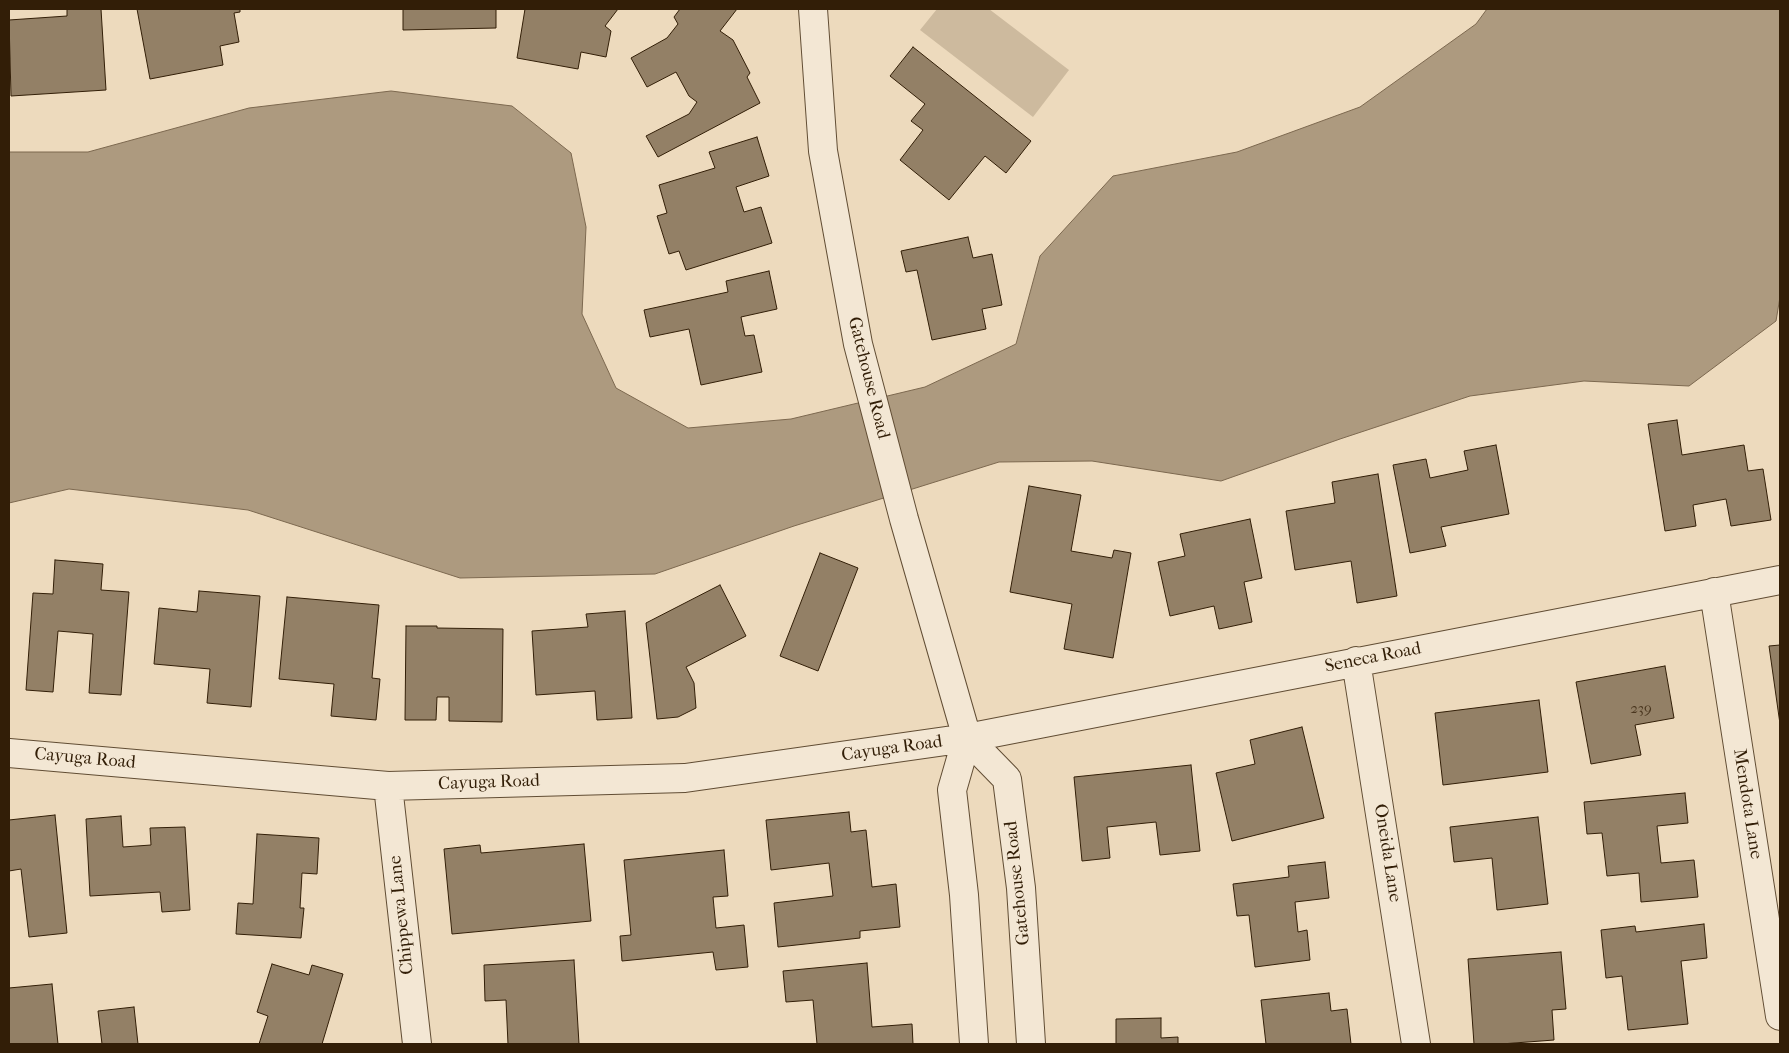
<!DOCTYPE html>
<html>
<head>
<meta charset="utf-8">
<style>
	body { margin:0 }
	#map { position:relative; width:1789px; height:1053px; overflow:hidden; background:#eddabd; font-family:"IM FELL French Canon",serif }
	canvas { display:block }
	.frame { position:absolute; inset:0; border:10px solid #321e07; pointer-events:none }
</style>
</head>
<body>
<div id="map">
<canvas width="1789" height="1053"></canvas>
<div class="frame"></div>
</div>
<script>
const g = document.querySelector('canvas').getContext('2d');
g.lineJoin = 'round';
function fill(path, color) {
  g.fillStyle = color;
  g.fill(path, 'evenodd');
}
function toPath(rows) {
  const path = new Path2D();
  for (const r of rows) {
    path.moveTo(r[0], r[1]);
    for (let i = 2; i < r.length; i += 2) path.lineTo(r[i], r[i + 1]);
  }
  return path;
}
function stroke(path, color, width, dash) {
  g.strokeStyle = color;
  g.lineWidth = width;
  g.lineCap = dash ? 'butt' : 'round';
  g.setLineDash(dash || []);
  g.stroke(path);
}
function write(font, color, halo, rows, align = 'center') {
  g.font = font + ' "IM FELL French Canon",serif';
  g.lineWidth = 4.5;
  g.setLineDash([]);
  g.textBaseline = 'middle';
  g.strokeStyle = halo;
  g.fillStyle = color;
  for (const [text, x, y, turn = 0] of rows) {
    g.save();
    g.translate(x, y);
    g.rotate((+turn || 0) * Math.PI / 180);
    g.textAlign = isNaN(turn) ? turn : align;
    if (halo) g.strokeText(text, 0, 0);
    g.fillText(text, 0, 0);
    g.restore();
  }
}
const green = toPath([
	[937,9,989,9,1069,70,1033,117,920,30]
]);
const water = toPath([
	[1487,9,1780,9,1780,297,1776,321,1689,386,1584,381,1470,396,1340,439,1221,481,1092,461,999,462,794,526,655,574,460,578,248,510,69,489,9,503,9,152,88,152,249,108,391,91,512,106,571,153,586,227,582,314,616,388,688,428,791,419,925,387,1016,344,1040,256,1113,176,1237,152,1360,107,1476,24,1487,9]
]);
const building = toPath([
	[67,9,101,9,106,90,11,96,9,20,67,16,67,9],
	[137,9,240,9,240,12,234,13,239,42,220,46,223,65,150,79,137,9],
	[403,9,496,9,496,28,403,30,403,9],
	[525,9,618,9,605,26,611,31,606,57,581,52,578,69,517,58,525,9],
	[680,9,737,9,720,31,733,40,750,73,747,77,760,103,658,157,646,136,689,114,697,102,689,96,676,72,647,87,631,58,667,38,678,24,674,17,680,9],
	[913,47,1031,141,1006,173,985,156,949,200,900,160,923,130,911,121,925,104,890,76,913,47],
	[757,137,769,176,736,187,744,212,761,207,772,243,686,270,679,251,669,254,657,216,667,213,659,185,715,168,709,152,757,137],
	[968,237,973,258,992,254,1002,305,982,309,986,329,932,340,917,270,906,272,901,251,968,237],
	[769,271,777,309,741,317,745,336,754,335,762,372,701,385,689,329,650,337,644,310,728,292,726,281,769,271],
	[1677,420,1682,455,1744,445,1748,471,1763,469,1771,520,1731,526,1726,499,1693,505,1696,526,1665,531,1648,424,1677,420],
	[1496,445,1509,514,1441,527,1446,546,1410,553,1393,465,1426,459,1430,478,1468,470,1464,451,1496,445],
	[1378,474,1397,596,1357,603,1351,561,1295,570,1286,511,1335,503,1332,482,1378,474],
	[1029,486,1081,495,1071,551,1112,558,1114,550,1131,553,1113,658,1064,649,1072,604,1010,592,1029,486],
	[1250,519,1262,578,1244,582,1252,622,1219,629,1214,606,1170,616,1158,562,1185,556,1180,534,1250,519],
	[820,553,858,568,818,671,780,656,820,553],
	[55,560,103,564,101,590,129,592,121,695,89,693,93,634,58,631,53,692,26,690,33,593,53,594,55,560],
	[720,585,746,636,686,667,694,683,696,708,678,717,657,719,646,623,720,585],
	[199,591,260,596,251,707,207,703,210,669,154,664,159,608,197,612,199,591],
	[287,597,379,605,372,678,380,679,376,720,331,716,334,684,279,679,287,597],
	[625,611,632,718,597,720,595,691,536,695,532,631,588,627,586,614,625,611],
	[406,626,437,626,437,628,503,629,502,722,449,721,449,697,437,697,436,720,405,720,406,626],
	[1780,645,1780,724,1769,646,1780,645],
	[1665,666,1674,718,1635,725,1641,755,1591,764,1576,682,1665,666],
	[1539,700,1548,772,1443,785,1435,713,1539,700],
	[1302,727,1324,818,1232,841,1216,773,1255,764,1250,740,1302,727],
	[1191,765,1200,851,1160,855,1156,822,1107,827,1110,858,1082,861,1074,777,1191,765],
	[1685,793,1688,823,1657,826,1661,863,1694,860,1698,897,1641,902,1639,873,1607,876,1602,833,1587,834,1584,802,1685,793],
	[849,812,851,832,866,830,872,887,896,884,900,927,860,931,860,938,778,947,774,903,833,896,829,863,771,870,766,820,849,812],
	[55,815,67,933,29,937,21,869,9,871,9,820,55,815],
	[121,816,123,847,151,845,150,828,185,827,190,910,162,912,160,892,90,896,86,819,121,816],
	[1538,817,1548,904,1497,910,1492,858,1454,862,1450,827,1538,817],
	[257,834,319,838,317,874,302,873,300,908,304,908,301,938,236,934,238,903,253,904,257,834],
	[584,844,591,921,452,934,444,849,480,845,481,853,584,844],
	[724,850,728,896,713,897,716,928,744,925,748,967,716,970,713,952,622,961,620,936,631,935,624,860,724,850],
	[1325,862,1329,898,1295,902,1298,932,1307,930,1310,960,1255,967,1249,915,1237,916,1233,884,1289,877,1288,866,1325,862],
	[1704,924,1707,958,1681,961,1688,1024,1628,1030,1622,976,1606,978,1601,930,1635,926,1636,932,1704,924],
	[1561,952,1566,1009,1552,1010,1554,1040,1501,1044,1474,1044,1468,959,1561,952],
	[574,960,579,1044,508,1044,506,1000,485,1001,484,965,574,960],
	[867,963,872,1027,912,1024,913,1044,817,1044,813,1000,786,1002,783,971,867,963],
	[272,964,309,975,312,965,343,974,322,1044,259,1044,268,1016,257,1012,272,964],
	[52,984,58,1044,9,1044,9,988,52,984],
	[1329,993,1331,1011,1347,1009,1351,1044,1266,1044,1261,1000,1329,993],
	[134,1007,138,1044,102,1044,98,1011,134,1007],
	[1161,1018,1161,1038,1178,1037,1178,1044,1116,1044,1116,1019,1161,1018]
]);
const minor = toPath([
	[813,9,823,151,858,344,904,519,967,738,1007,779,1021,888,1031,1044],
	[1714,592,1780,1016],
	[1356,661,1416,1044],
	[967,738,952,790,964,895,974,1044],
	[9,753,388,786,685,778,967,738,1780,580],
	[388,786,417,1044]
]);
const numberNames = [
	["239",1641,709]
];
const streetNames = [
	["Gatehouse Road",868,378,76],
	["Seneca Road",1373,658,-11],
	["Cayuga Road",892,749,-8],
	["Cayuga Road",85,759,5],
	["Cayuga Road",489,783,-2],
	["Mendota Lane",1747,804,81],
	["Oneida Lane",1387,853,81],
	["Gatehouse Road",1018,883,-96],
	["Chippewa Lane",402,915,-96]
];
fill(green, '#cdba9e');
fill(water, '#ad9a7f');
stroke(water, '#7c684f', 1);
fill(building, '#938066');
stroke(building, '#321e07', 1);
stroke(minor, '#614d34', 30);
stroke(minor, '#f3e7d4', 28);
write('15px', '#4a361f', null, numberNames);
write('18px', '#321e07', '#f3e7d4', streetNames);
</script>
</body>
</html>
